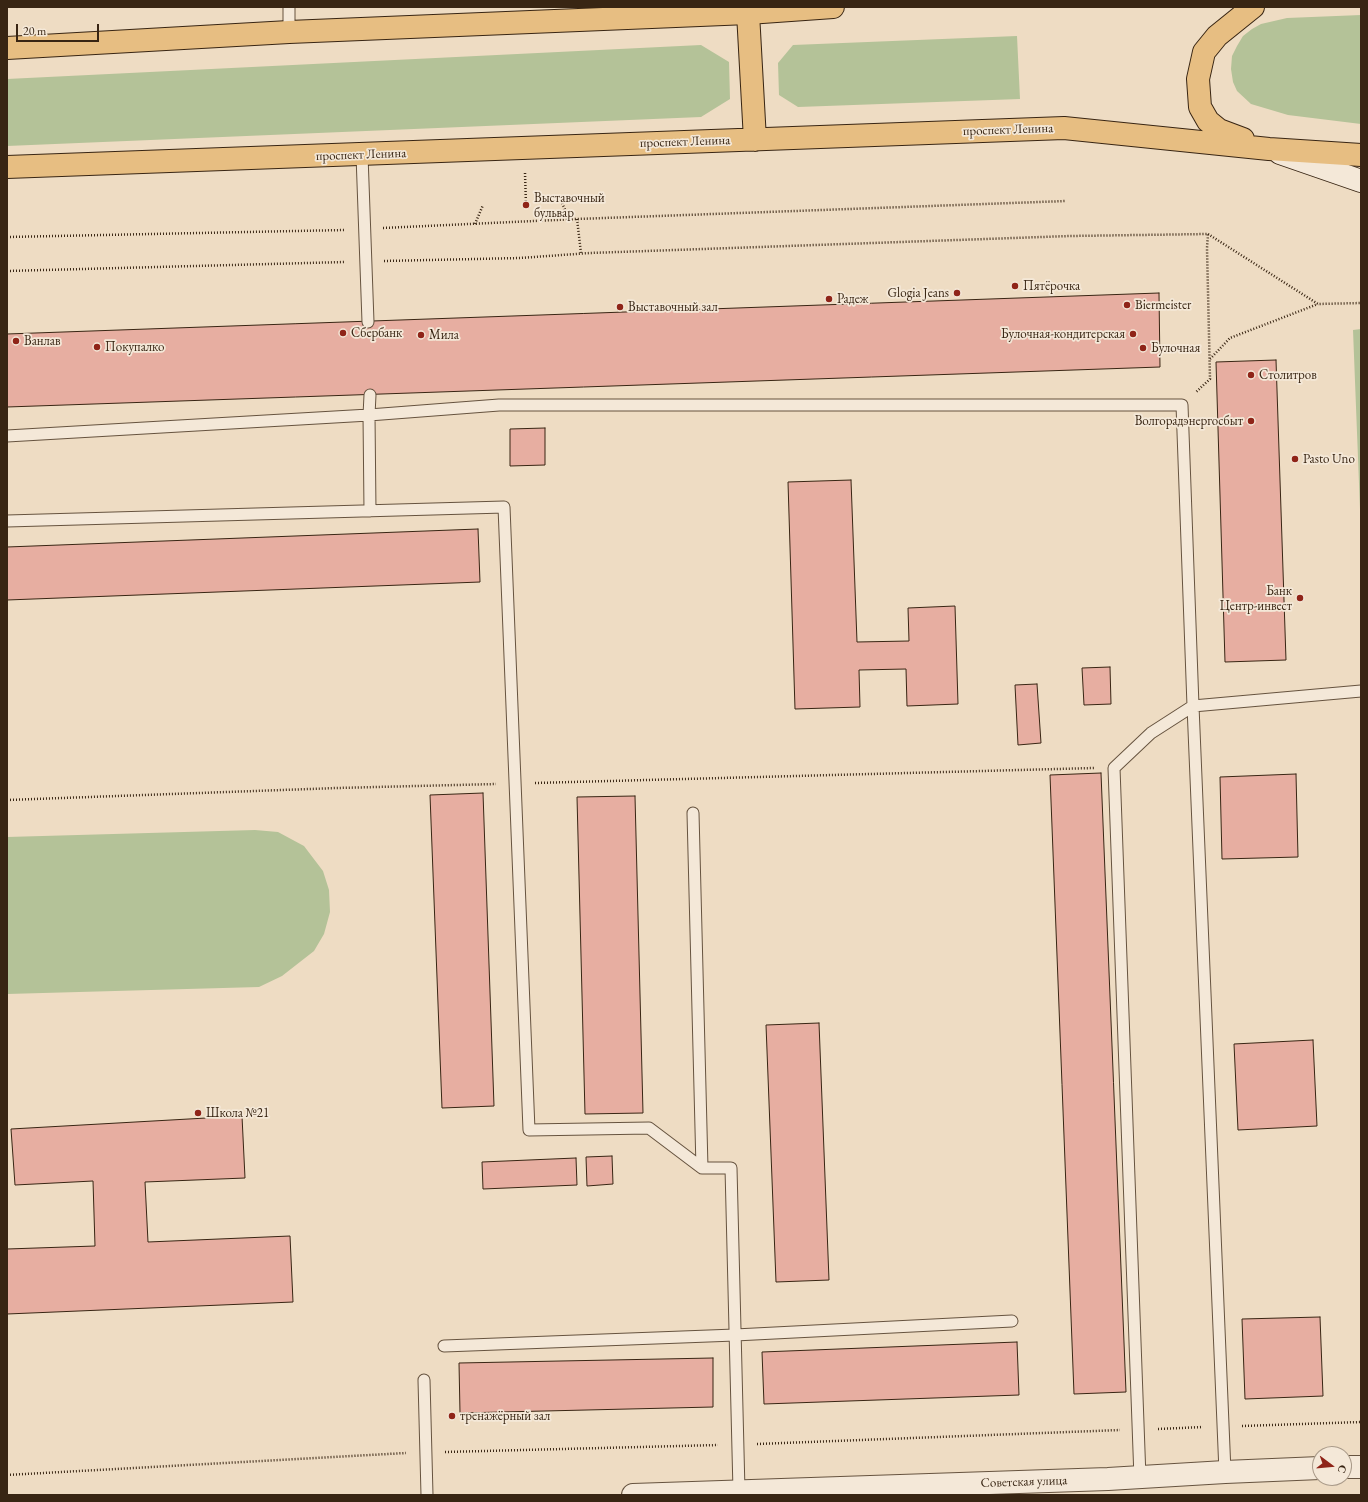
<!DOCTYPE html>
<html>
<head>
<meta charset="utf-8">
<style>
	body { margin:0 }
	#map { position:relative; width:1368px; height:1502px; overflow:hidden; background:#eedcc3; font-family:"EB Garamond",serif }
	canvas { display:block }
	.frame { position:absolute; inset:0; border:8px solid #382513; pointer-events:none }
	.north { position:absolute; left:1312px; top:1446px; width:40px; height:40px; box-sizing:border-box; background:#f4e8d8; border:1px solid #a99a89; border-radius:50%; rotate:106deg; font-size:11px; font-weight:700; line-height:16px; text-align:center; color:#382513 }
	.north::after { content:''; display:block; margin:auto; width:14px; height:18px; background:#8f2418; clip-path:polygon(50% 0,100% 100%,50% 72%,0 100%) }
	.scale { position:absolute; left:16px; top:24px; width:83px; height:18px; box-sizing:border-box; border:2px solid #382513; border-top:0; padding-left:5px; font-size:12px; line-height:14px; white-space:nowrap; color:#382513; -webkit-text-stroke:3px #f4e8d8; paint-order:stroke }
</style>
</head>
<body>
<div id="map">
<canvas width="1368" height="1502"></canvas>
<div class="frame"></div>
<div class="north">С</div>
<div class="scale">20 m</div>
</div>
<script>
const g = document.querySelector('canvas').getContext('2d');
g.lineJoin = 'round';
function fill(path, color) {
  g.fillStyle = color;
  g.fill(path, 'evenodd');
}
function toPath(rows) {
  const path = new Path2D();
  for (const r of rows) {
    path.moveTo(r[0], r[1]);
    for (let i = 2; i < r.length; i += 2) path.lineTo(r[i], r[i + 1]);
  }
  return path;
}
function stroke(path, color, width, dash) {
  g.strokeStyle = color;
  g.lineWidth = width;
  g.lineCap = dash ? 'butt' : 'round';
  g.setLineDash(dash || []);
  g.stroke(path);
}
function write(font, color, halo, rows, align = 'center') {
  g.font = font + ' "EB Garamond",serif';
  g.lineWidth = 3.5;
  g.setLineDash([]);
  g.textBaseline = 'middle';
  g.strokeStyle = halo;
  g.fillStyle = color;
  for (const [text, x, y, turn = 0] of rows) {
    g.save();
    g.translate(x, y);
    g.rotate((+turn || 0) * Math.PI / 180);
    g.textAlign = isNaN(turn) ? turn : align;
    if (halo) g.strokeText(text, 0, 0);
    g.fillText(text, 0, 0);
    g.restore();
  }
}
const green = toPath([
	[1361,15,1361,124,1288,115,1251,104,1237,91,1233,82,1231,69,1232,56,1237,46,1243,36,1252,29,1261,24,1287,18],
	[1017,36,1020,99,798,107,779,95,778,63,793,45],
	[701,45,729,62,730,99,701,117,7,146,7,79],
	[1361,329,1361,535,1353,330],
	[255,830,278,832,304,846,323,871,329,890,330,912,324,934,314,951,282,976,259,987,7,994,7,837]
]);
const building = toPath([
	[1159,293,1160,367,7,407,7,334,1159,293],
	[1276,360,1286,660,1225,662,1216,362,1276,360],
	[545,428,545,465,510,466,510,429,545,428],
	[851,480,857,642,909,641,908,608,955,606,958,704,907,706,906,669,859,670,860,707,795,709,788,482,851,480],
	[478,529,480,582,7,600,7,547,478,529],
	[1110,667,1111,704,1084,705,1082,668,1110,667],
	[1037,684,1041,743,1018,745,1015,685,1037,684],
	[1101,773,1126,1392,1074,1394,1050,775,1101,773],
	[1296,774,1298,857,1222,859,1220,777,1296,774],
	[483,793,494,1106,442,1108,430,795,483,793],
	[635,796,643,1113,585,1114,577,797,635,796],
	[819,1023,829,1280,776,1282,766,1025,819,1023],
	[1313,1040,1317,1126,1238,1130,1234,1044,1313,1040],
	[242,1116,245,1178,145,1182,148,1242,290,1236,293,1302,7,1314,7,1249,95,1246,93,1181,15,1185,11,1129,242,1116],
	[612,1156,613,1184,587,1186,586,1157,612,1156],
	[576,1158,577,1185,483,1189,482,1162,576,1158],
	[1320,1317,1323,1396,1245,1399,1242,1319,1320,1317],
	[1017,1342,1019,1395,764,1404,762,1352,1017,1342],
	[713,1358,713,1407,460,1413,459,1363,713,1358]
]);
const path = toPath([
	[525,173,526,205],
	[562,203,570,220],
	[577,219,581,253],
	[475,224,483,205],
	[383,228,577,219,1066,201],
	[1208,234,1318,304,1361,303],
	[7,237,344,230],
	[384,261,520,258,590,253,1070,236,1208,234,1207,248,1210,379,1196,392],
	[7,271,345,262],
	[1210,359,1230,338,1318,304],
	[535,783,1094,768],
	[7,800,337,788,496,784],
	[1242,1426,1361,1422],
	[1158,1429,1203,1427],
	[757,1444,1120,1430],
	[445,1452,718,1445],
	[7,1475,406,1453]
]);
const lane = toPath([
	[289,7,289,32],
	[362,155,368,322],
	[370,395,369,415,370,511],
	[7,436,369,415,499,405,1182,405,1193,706,1225,1472],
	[7,521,504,507,529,1130,649,1128,702,1168],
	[693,813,702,1168,731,1168,739,1491],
	[444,1346,735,1335,1012,1321],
	[424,1380,427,1495],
	[1140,1478,1114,768,1151,733,1193,706,1361,691]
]);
const street = toPath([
	[1344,1467,1361,1467],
	[633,1495,1108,1479,1225,1472,1320,1468]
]);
const secondary = toPath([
	[1280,153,1361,181]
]);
const primary = toPath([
	[748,13,755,140],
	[7,48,289,32,748,13,833,7],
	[1243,139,1219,130,1208,121,1200,107,1198,79,1204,52,1217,36,1253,7],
	[7,167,1064,128,1269,149,1361,155]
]);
const markers = [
	[526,205,4,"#8f2418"],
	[1015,286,4,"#8f2418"],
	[957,293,4,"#8f2418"],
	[829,299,4,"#8f2418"],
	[1127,305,4,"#8f2418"],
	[620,307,4,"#8f2418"],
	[343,333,4,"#8f2418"],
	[1133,334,4,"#8f2418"],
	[421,335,4,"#8f2418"],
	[16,341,4,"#8f2418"],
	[97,347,4,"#8f2418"],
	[1143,348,4,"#8f2418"],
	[1251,375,4,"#8f2418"],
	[1251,421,4,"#8f2418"],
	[1295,459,4,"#8f2418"],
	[1300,598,4,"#8f2418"],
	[198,1113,4,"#8f2418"],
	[452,1416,4,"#8f2418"]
];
const streetNames = [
	["проспект Ленина",1008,130,-2],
	["проспект Ленина",685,142,-2],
	["проспект Ленина",361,155,-2],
	["Советская улица",1024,1482,-2]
];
const poiNames = [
	["Выставочный",534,198],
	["бульвар",534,213],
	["Пятёрочка",1023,286],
	["Glogia Jeans",949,293,"right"],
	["Радеж",837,299],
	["Biermeister",1135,305],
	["Выставочный зал",628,307],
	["Сбербанк",351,333],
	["Булочная-кондитерская",1125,334,"right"],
	["Мила",429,335],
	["Ванлав",24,341],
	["Покупалко",105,347],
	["Булочная",1151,348],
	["Столитров",1259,375],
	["Волгорадэнергосбыт",1243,421,"right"],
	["Pasto Uno",1303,459],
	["Банк",1292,591,"right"],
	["Центр-инвест",1292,606,"right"],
	["Школа №21",206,1113],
	["тренажёрный зал",460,1416]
];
fill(green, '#b4c298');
fill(building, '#e7aea1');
stroke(building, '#382513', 1);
stroke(lane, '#66533f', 13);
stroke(street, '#66533f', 24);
stroke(secondary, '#382513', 24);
stroke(primary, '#382513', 24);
stroke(path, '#382513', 2.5, [1, 2]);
stroke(lane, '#f4e8d8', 11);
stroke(street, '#f4e8d8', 22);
stroke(secondary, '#f4e8d8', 22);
stroke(primary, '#e7be82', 22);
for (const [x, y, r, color] of markers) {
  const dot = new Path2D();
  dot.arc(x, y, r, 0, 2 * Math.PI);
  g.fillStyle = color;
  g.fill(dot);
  stroke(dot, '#f4e8d8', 1.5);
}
write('13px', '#382513', '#f4e8d8', streetNames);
write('13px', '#382513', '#f4e8d8', poiNames, 'left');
</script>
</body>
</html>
